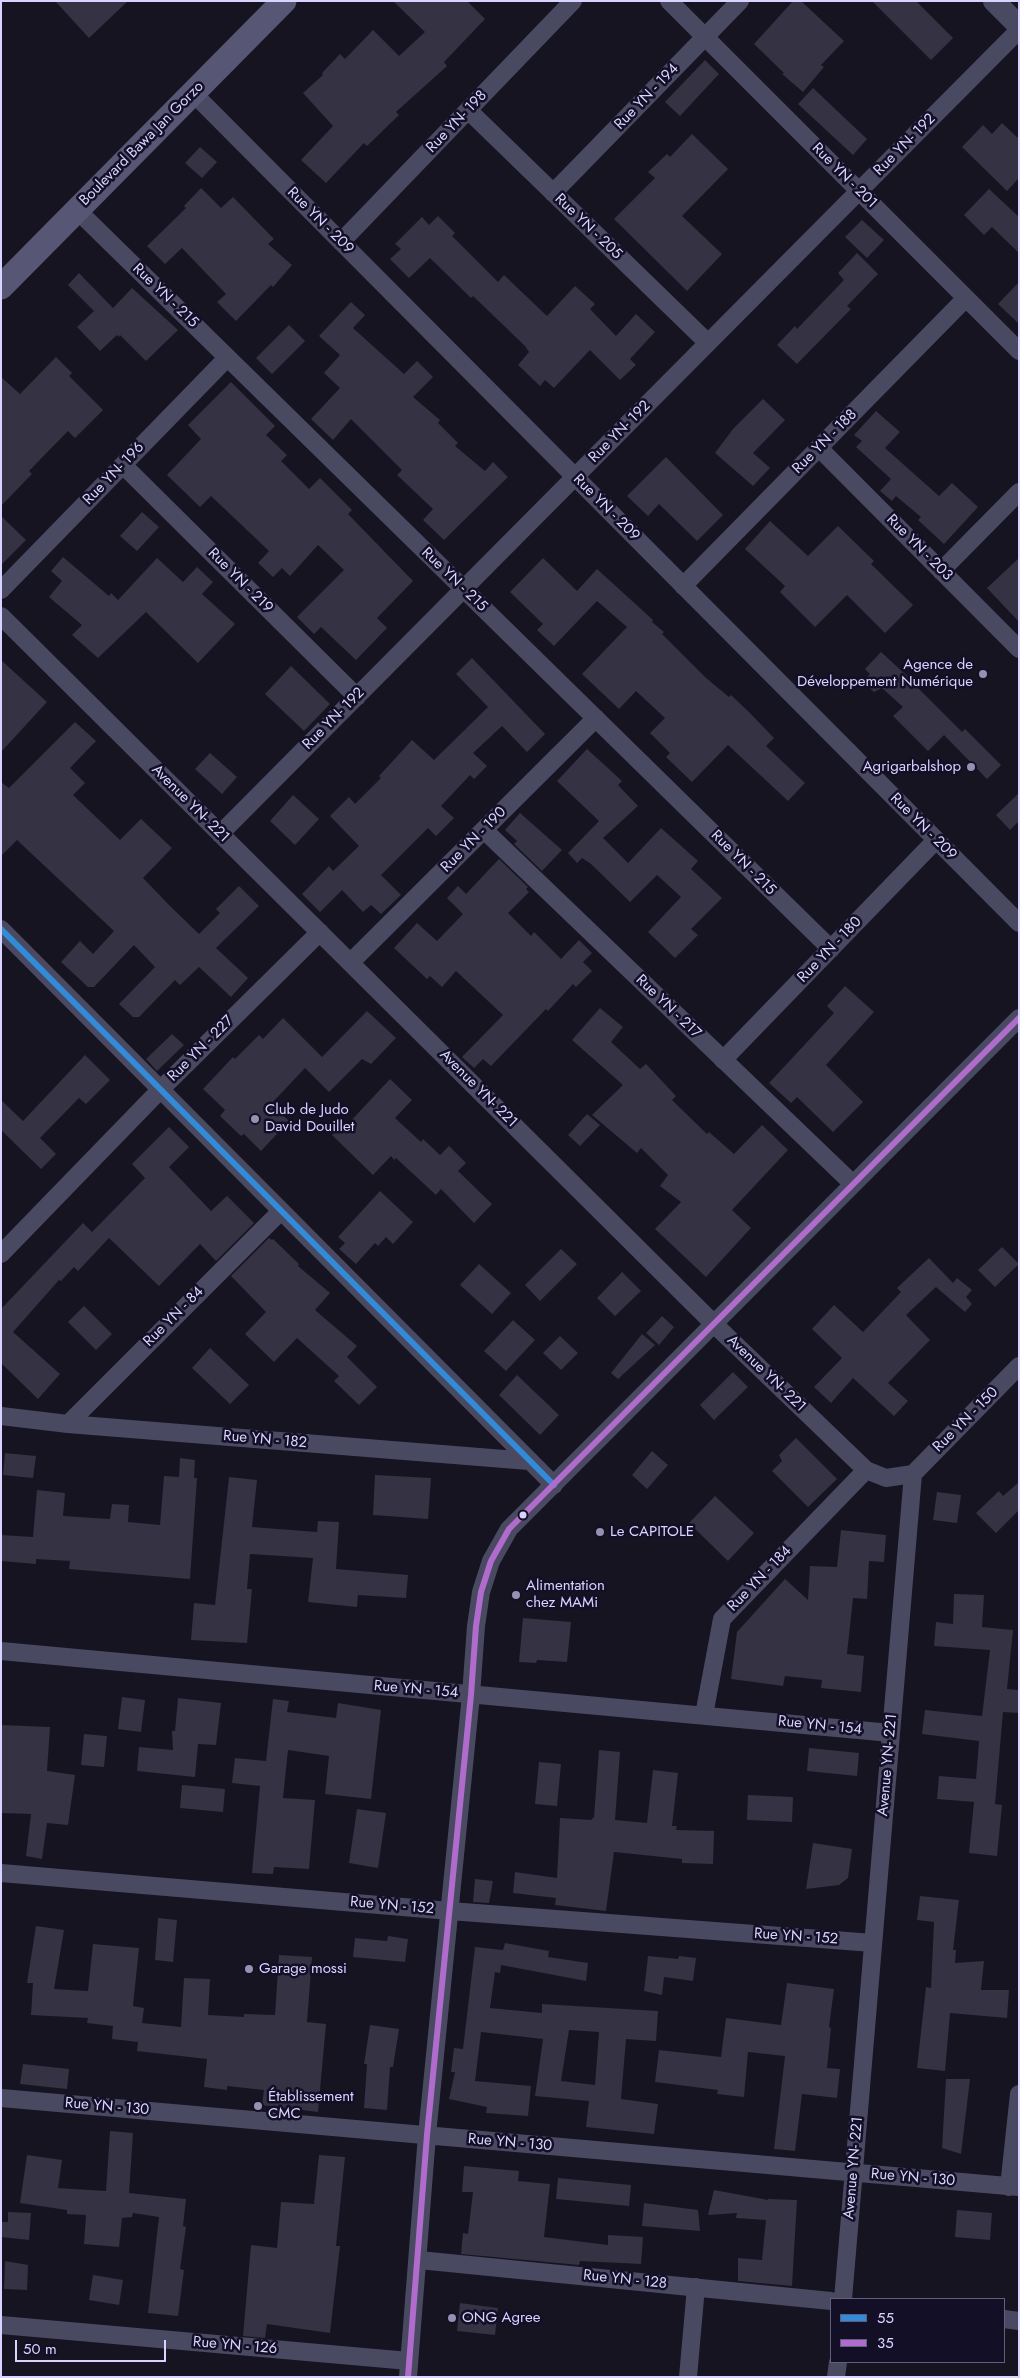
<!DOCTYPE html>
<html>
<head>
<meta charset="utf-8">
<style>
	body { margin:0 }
	#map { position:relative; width:1020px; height:2378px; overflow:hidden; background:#161421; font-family:Jost,sans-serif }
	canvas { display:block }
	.frame { position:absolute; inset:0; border:2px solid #d9d4ff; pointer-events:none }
	.legend { position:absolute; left:830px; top:2298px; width:175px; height:65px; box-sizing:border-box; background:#130f26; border:1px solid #625e7d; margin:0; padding:6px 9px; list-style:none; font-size:15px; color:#d9d4ff }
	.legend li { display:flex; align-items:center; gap:10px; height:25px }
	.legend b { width:25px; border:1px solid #625e7d }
	.scale { position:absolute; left:15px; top:2340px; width:151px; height:22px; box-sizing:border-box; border:2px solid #d9d4ff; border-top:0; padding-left:6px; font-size:15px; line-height:18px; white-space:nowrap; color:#d9d4ff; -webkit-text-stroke:4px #130f26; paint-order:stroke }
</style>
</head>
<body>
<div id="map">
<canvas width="1020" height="2378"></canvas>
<div class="frame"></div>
<ul class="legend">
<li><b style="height:6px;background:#338bd7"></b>55</li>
<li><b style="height:6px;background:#b06ccc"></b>35</li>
</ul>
<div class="scale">50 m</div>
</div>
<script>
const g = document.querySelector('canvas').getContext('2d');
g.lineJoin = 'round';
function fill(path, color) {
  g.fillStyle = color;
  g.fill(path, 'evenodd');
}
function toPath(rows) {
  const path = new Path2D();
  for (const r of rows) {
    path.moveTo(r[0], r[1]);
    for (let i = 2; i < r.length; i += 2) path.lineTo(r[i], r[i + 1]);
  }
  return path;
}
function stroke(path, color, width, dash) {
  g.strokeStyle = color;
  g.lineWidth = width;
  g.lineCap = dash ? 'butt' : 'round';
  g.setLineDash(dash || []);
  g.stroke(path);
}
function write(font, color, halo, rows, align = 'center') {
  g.font = font + ' Jost,sans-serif';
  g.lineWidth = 5;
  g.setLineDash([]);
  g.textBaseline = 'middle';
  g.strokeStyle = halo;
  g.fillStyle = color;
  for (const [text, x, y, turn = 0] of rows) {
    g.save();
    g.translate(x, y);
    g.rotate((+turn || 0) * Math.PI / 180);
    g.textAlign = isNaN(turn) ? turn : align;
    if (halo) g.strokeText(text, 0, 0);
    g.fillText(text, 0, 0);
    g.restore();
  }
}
const building = toPath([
	[55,1,128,1,89,38],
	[393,1,467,1,485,19,444,62,447,66,396,112,399,115,367,146,364,143,326,183,301,160,333,126,303,93,323,75,322,73,340,54,345,59,373,30,399,56,425,32],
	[793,1,801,1,844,41,821,65,824,67,803,92,782,74,784,73,754,44],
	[872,1,916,1,953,38,931,60],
	[705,60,719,74,680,116,665,102],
	[813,88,867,139,853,155,798,104],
	[1002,123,1019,139,1019,178,1007,191,962,147,983,125,992,134],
	[692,134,728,169,682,216,722,254,687,291,614,219,655,178,648,172,667,154,670,157],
	[200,147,217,162,202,178,185,163],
	[201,188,221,208,233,197,274,239,268,244,292,265,273,287,271,285,236,321,217,302,226,294,182,248,165,264,147,246,186,208,184,206],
	[989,189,1019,217,1019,253,992,227,984,235,964,215],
	[438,216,455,233,452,236,498,282,504,275,547,316,575,286,595,304,590,309,616,336,636,314,655,332,630,359,636,365,620,380,590,350,554,388,545,380,540,386,518,365,529,352,525,346,473,296,471,298,430,258,409,278,390,259,401,249,395,244,422,217,429,225],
	[862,220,884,240,867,258,845,237],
	[857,253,878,274,847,306,851,309,797,364,777,345,795,326,797,329,844,280,838,273],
	[79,273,113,308,132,288,178,330,146,361,120,335,119,337,117,335,100,351,77,327,94,311,68,285],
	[1019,282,1019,324,998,304],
	[351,302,365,315,353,328,404,374,417,361,433,377,413,397,440,420,438,423,458,443,455,446,485,471,493,462,508,477,444,540,423,520,433,509,397,475,402,470,351,419,333,440,311,419,340,388,324,373,340,355,319,336],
	[289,325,305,341,272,374,256,358],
	[56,357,72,373,69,376,103,410,75,438,68,431,29,471,32,474,1,506,1,377,20,394],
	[231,382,275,426,266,435,287,455,281,461,309,489,320,478,352,510,348,514,413,581,377,618,387,628,356,660,321,627,314,634,297,617,344,570,318,545,290,576,282,568,273,577,258,563,269,551,211,496,200,507,167,475,201,439,188,425],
	[763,399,785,420,753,453,770,468,753,486,715,453,733,429],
	[876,411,900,432,885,448,939,496,952,483,978,507,944,544,918,520,921,517,896,496,892,501,880,491,891,479,856,447,862,441,854,435],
	[666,457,723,515,697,541,659,504,648,516,627,496],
	[142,512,159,527,137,551,120,536],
	[1,516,26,540,1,565],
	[770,521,808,556,838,526,874,561,871,564,913,605,885,633,847,595,815,627,780,592,785,586,745,549],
	[63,557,109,596,111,593,118,600,157,558,183,582,197,567,213,582,202,594,235,624,198,663,146,612,98,658,72,635,82,625,49,597,62,581,51,571],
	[543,558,577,591,597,569,653,620,652,622,664,632,662,634,705,677,729,697,731,695,749,712,774,738,766,746,805,783,788,801,728,745,692,782,666,757,670,753,650,733,665,718,636,691,619,709,582,674,627,627,597,601,554,646,537,630,543,624,510,592],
	[1019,558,1019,622,987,588],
	[881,652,915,683,914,684,962,732,965,729,1001,765,987,779,944,735,928,751,893,716,903,707,882,688,874,692,862,682,870,674,865,669],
	[472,658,545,734,527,752,502,726,473,753,487,766,474,779,470,775,441,806,454,818,436,836,428,828,381,875,401,895,381,914,371,905,363,912,342,890,320,912,302,894,329,866,333,871,359,846,330,816,349,797,355,804,381,778,379,776,412,740,434,760,488,707,456,674],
	[1,660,47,702,1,752],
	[291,666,330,704,304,731,265,694],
	[75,722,96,741,70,768,85,783,73,795,120,840,141,819,172,848,143,878,171,907,199,934,220,913,216,909,239,886,259,906,216,948,248,978,231,997,199,967,180,985,175,980,139,1017,133,1017,119,1004,155,967,134,945,94,987,88,987,61,962,80,941,93,954,114,931,17,840,1,856,1,782,9,788],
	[587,749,622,781,618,785,638,806,603,838,628,863,661,828,698,861,691,869,722,898,691,929,698,935,675,958,648,932,681,897,657,875,630,902,591,864,582,858,577,863,568,853,599,821,557,781],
	[210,753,237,777,222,794,195,769],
	[1019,793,1019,821,1010,830,996,815],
	[293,795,319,819,295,845,270,821],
	[520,813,562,850,542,871,514,844,517,841,505,830],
	[499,859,528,887,526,889,529,892,508,913,531,936,534,932,561,959,579,940,592,953,583,962,592,971,576,987,573,984,548,1011,546,1009,491,1066,483,1059,474,1068,462,1057,503,1015,456,971,442,987,430,976,427,979,394,948,417,923,437,941,463,914,447,898,458,886,466,894],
	[845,986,874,1012,826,1065,863,1102,833,1132,797,1097,791,1103,769,1083,834,1013,827,1006],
	[600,1008,623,1027,611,1042,640,1069,646,1064,676,1096,672,1100,707,1134,709,1132,734,1154,762,1125,788,1150,732,1210,751,1228,706,1277,655,1229,681,1202,660,1186,668,1175,641,1148,637,1153,592,1115,623,1085,572,1040],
	[367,1011,396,1038,371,1064,362,1059,329,1092,305,1068,271,1104,289,1121,261,1151,244,1134,241,1136,220,1116,225,1110,203,1089,233,1057,235,1059,259,1035,263,1039,283,1018,322,1057],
	[172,1034,184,1045,157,1071,146,1059],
	[85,1055,110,1080,86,1104,79,1098,40,1138,56,1154,41,1169,1,1130,1,1100,23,1121],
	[390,1079,412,1100,395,1118,421,1142,423,1139,440,1155,449,1146,466,1163,458,1171,492,1204,474,1223,441,1189,436,1195,396,1158,394,1160,391,1156,373,1175,332,1135,344,1122,347,1125],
	[587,1114,600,1125,580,1146,568,1135],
	[169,1127,189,1147,169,1167,211,1211,227,1196,254,1223,216,1261,200,1244,159,1286,109,1238,78,1271,74,1267,61,1281,59,1280,13,1332,60,1374,38,1399,1,1363,1,1309,83,1223,92,1232,145,1178,132,1164],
	[380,1191,413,1222,393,1244,386,1237,378,1246,375,1243,356,1264,339,1249,345,1243,338,1237],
	[269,1238,272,1240,273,1239,299,1264,298,1266,330,1293,315,1310,357,1346,347,1357,377,1387,359,1405,334,1381,339,1376,297,1338,274,1362,245,1334,266,1312,231,1276],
	[1002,1247,1019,1264,995,1287,978,1270],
	[561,1249,577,1264,540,1301,525,1285],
	[929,1258,953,1283,957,1278,972,1290,966,1297,972,1304,965,1312,936,1287,906,1315,930,1340,888,1383,908,1401,894,1416,853,1378,831,1403,814,1387,842,1358,812,1329,834,1305,863,1332,901,1292,897,1288],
	[479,1264,511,1293,492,1314,460,1285],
	[622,1272,641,1291,615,1316,597,1298],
	[84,1306,112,1334,96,1350,68,1322],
	[662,1316,674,1327,659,1345,646,1333],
	[513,1320,535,1340,506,1371,484,1351],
	[642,1334,655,1345,618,1379,611,1373],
	[560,1336,578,1353,561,1370,543,1353],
	[210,1348,249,1385,230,1404,192,1368],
	[733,1372,748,1387,714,1420,700,1405],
	[517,1375,559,1415,540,1435,499,1395],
	[796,1438,837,1479,808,1507,772,1471,782,1461,779,1455],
	[652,1451,668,1465,647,1489,632,1475],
	[5,1453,36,1456,33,1478,3,1475],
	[180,1458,195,1460,194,1478,197,1478,190,1579,69,1569,70,1561,36,1559,36,1564,1,1561,1,1535,33,1537,37,1490,65,1493,63,1516,110,1519,112,1504,129,1505,128,1522,160,1525,164,1476,179,1477],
	[375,1475,431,1478,428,1519,373,1515],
	[229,1477,257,1480,252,1527,317,1532,318,1521,339,1522,336,1569,408,1575,406,1598,358,1595,357,1607,308,1602,313,1558,250,1554,247,1589,252,1589,247,1643,191,1640,194,1603,215,1605],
	[1019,1482,1019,1510,996,1533,976,1513,999,1491,1003,1496],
	[937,1492,961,1495,957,1523,933,1520],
	[715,1496,754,1533,728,1561,689,1523],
	[841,1530,886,1535,884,1562,869,1561,867,1599,853,1598,847,1654,864,1656,861,1692,821,1688,822,1680,785,1676,783,1686,731,1679,737,1632,785,1579,808,1600,810,1566,837,1567],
	[954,1594,984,1595,982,1627,1013,1630,1007,1689,1019,1690,1019,1713,1003,1712,995,1804,1002,1805,997,1856,969,1853,974,1802,937,1799,939,1776,976,1779,979,1741,922,1734,925,1710,982,1716,990,1650,934,1646,936,1622,953,1624],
	[523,1618,571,1622,567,1662,537,1660,536,1663,519,1662],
	[122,1697,145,1700,141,1732,118,1729],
	[178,1698,221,1703,216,1745,198,1744,195,1777,137,1771,139,1747,173,1750,172,1731,175,1731],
	[273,1699,289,1701,287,1712,336,1718,338,1703,381,1710,371,1799,325,1794,329,1756,288,1750,283,1798,315,1800,309,1869,274,1867,273,1874,252,1873,260,1786,232,1783,235,1758,266,1761],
	[1,1725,50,1727,47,1771,75,1775,68,1825,47,1823,42,1859,26,1856,31,1814,1,1813],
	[84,1734,107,1736,104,1767,81,1765],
	[809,1748,859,1753,857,1776,807,1771],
	[599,1750,620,1752,615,1820,647,1823,653,1770,678,1773,672,1826,677,1826,676,1830,714,1831,713,1864,682,1863,682,1859,614,1852,606,1911,555,1905,556,1898,513,1893,515,1872,557,1878,560,1818,591,1820,594,1817],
	[539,1762,561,1764,557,1806,535,1804],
	[182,1785,225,1789,223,1812,180,1808],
	[748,1795,793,1797,792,1822,747,1820],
	[357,1809,386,1813,378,1868,349,1863],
	[813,1843,852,1849,848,1878,839,1885,806,1889],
	[475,1879,493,1881,489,1903,473,1902],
	[920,1896,959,1900,953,1950,956,1950,955,1963,984,1961,981,1990,1009,1990,1007,2018,950,2013,945,2071,917,2068,926,1987,931,1988,934,1922,917,1920],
	[158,1918,177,1920,173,1962,155,1960],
	[36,1926,64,1930,54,1989,88,1991,93,1944,139,1948,133,2006,144,2008,142,2023,181,2027,184,1978,210,1979,208,2015,244,2017,244,2014,275,2015,279,1955,312,1957,307,2022,326,2024,318,2112,262,2105,264,2090,227,2086,227,2090,204,2087,207,2059,137,2051,138,2042,112,2039,113,2026,87,2023,88,2018,31,2015,33,1983,27,1983],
	[388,1936,408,1939,405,1962,353,1957,355,1938,387,1941],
	[505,1943,549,1951,548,1957,588,1963,586,1981,501,1965,500,1973,495,1972,490,2008,542,2013,542,2004,658,2011,656,2041,626,2039,621,2099,658,2104,654,2134,586,2127,589,2101,535,2096,543,2039,481,2032,475,2081,531,2086,528,2116,486,2113,487,2107,449,2099,455,2072,451,2072,454,2048,463,2049,475,1947,503,1950],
	[569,2030,599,2032,595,2085,561,2081],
	[648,1956,678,1959,679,1956,696,1958,693,1981,664,1977,662,1995,644,1991],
	[787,1983,834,1989,829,2027,831,2028,827,2068,840,2069,837,2098,802,2094,795,2151,774,2149,785,2056,748,2052,744,2097,717,2094,718,2090,655,2082,659,2050,721,2057,726,2018,781,2025],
	[370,2025,399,2029,393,2067,390,2067,387,2110,364,2108,367,2064,364,2064],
	[23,2064,69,2069,67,2089,20,2084],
	[946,2079,970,2079,961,2154,942,2148],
	[110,2131,133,2133,129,2193,186,2199,183,2226,186,2227,180,2269,184,2270,178,2316,148,2313,159,2217,133,2213,132,2217,122,2218,119,2247,84,2244,86,2215,67,2214,67,2210,20,2203,27,2155,62,2160,58,2188,106,2191],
	[319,2155,345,2157,336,2246,340,2246,330,2333,267,2324,265,2338,243,2336,251,2245,277,2248,281,2202,314,2204],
	[464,2166,519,2171,518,2181,550,2184,544,2237,608,2245,608,2235,643,2237,641,2264,580,2261,579,2265,461,2254,463,2233,468,2234,473,2192,462,2192],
	[558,2178,631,2185,629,2206,556,2199],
	[714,2190,768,2200,768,2199,797,2200,792,2286,738,2281,738,2258,762,2260,766,2220,736,2218,737,2213,708,2215],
	[644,2203,698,2210,700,2231,642,2226],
	[957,2210,992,2213,990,2240,955,2237],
	[8,2212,31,2213,29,2240,1,2237,1,2222,8,2222],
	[5,2261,28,2265,27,2290,4,2289],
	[93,2275,123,2280,119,2305,89,2300],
	[460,2303,498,2308,495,2335,457,2331]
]);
const minor = toPath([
	[669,1,1019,351],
	[193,93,1019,923],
	[468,110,708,343],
	[553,193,740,1],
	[77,210,831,949],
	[341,242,573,1],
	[819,448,1019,649],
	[123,465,357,697],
	[941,571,1019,492],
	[683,586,966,298],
	[1,590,227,358],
	[1,616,714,1324,866,1470,886,1478,913,1474],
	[484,830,853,1184],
	[220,834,1019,30],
	[1,929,554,1485],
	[351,962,596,718],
	[723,1060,936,840],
	[1,1254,161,1089,320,932],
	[1,1416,68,1424,529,1461],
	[68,1424,281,1211],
	[913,1474,1019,1366],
	[1,1651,891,1733],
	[704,1715,722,1619,866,1470],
	[1,1873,450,1911,873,1943],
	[1,2098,1019,2187],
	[1009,2187,1019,2094],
	[419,2260,831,2301],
	[843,2299,913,1474],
	[1004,2319,1019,2321],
	[1,2325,409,2361],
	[408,2377,427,2135,471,1695,476,1626,481,1592,491,1561,509,1529,1019,1018],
	[688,2377,696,2287],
	[836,2377,838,2362]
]);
const tertiary = toPath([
	[994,1,1019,26]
]);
const secondary = toPath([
	[1,287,284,1]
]);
const bus1 = toPath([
	[1,929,554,1485]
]);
const bus2 = toPath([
	[408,2377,427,2135,471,1695,476,1626,481,1592,491,1561,509,1529,1019,1018]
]);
const markers = [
	[983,674,5,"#9591b1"],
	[971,767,5,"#9591b1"],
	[255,1119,5,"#9591b1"],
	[523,1515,4.5,"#d9d4ff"],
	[600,1532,5,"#9591b1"],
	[516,1595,5,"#9591b1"],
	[249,1969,5,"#9591b1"],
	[258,2106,5,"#9591b1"],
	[452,2318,5,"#9591b1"]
];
const streetNames = [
	["Rue YN - 194",647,97,-46],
	["Rue YN- 198",457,122,-46],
	["Boulevard Bawa Jan Gorzo",142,144,-45],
	["Rue YN- 192",905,145,-45],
	["Rue YN - 201",844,176,45],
	["Rue YN - 209",320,221,45],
	["Rue YN - 205",588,227,44],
	["Rue YN - 215",165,296,44],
	["Rue YN- 192",620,432,-45],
	["Rue YN - 188",825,442,-45],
	["Rue YN- 196",114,474,-46],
	["Rue YN - 209",606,508,45],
	["Rue YN - 203",919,548,45],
	["Rue YN - 215",454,580,44],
	["Rue YN - 219",240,581,45],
	["Rue YN- 192",334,719,-45],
	["Avenue YN- 221",190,804,45],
	["Rue YN - 209",923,827,45],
	["Rue YN - 190",474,840,-45],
	["Rue YN - 215",743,863,45],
	["Rue YN - 180",830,950,-46],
	["Rue YN - 217",668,1007,44],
	["Rue YN - 227",201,1049,-45],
	["Avenue YN- 221",478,1089,45],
	["Rue YN - 84",174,1317,-45],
	["Avenue YN- 221",766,1374,44],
	["Rue YN - 150",966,1420,-45],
	["Rue YN - 182",265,1440,5],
	["Rue YN - 184",760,1579,-46],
	["Rue YN - 154",416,1690,5],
	["Rue YN - 154",820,1726,6],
	["Avenue YN- 221",888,1765,-85],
	["Rue YN - 152",392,1906,5],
	["Rue YN - 152",796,1937,4],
	["Rue YN - 130",107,2107,5],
	["Rue YN - 130",510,2143,5],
	["Avenue YN- 221",854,2168,-85],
	["Rue YN - 130",913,2178,5],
	["Rue YN - 128",625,2280,6],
	["Rue YN - 126",235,2346,5]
];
const poiNames = [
	["Agence de",973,665,"right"],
	["Développement Numérique",973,682,"right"],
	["Agrigarbalshop",961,767,"right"],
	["Club de Judo",265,1110],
	["David Douillet",265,1127],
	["Le CAPITOLE",610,1532],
	["Alimentation",526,1586],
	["chez MAMi",526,1603],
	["Garage mossi",259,1969],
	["Établissement",268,2097],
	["CMC",268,2114],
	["ONG Agree",462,2318]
];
fill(building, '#343243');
stroke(minor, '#4a4962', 18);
stroke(tertiary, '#4a4962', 22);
stroke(secondary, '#575674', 25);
stroke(bus1, '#338bd7', 6);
stroke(bus2, '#b06ccc', 6);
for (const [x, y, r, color] of markers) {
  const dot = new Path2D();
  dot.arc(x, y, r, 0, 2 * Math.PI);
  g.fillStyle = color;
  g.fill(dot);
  stroke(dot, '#130f26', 2);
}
write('15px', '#d9d4ff', '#130f26', streetNames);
write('15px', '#d9d4ff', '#130f26', poiNames, 'left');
</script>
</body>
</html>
